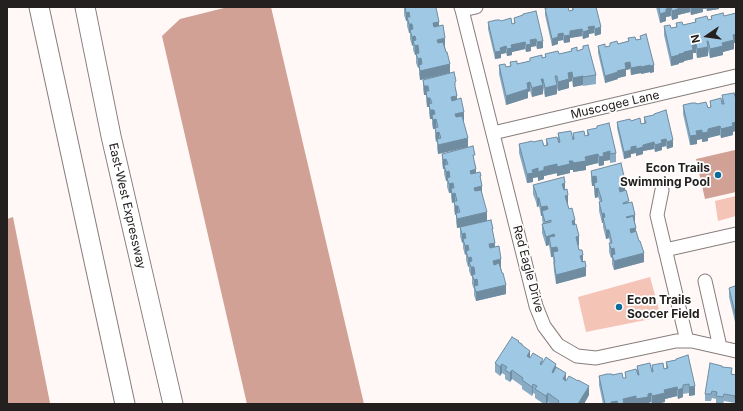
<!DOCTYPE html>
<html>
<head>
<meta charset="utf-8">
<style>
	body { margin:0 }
	#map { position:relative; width:743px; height:411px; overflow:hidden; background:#fff8f7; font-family:Inter,sans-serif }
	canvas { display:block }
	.frame { position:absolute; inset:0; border:8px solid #24201f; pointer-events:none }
	.north { position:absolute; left:687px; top:16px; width:40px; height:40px; -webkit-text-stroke:3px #fff; paint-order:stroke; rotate:257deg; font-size:11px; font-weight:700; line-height:16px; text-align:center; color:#24201f }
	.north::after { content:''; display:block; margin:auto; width:14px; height:18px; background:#24201f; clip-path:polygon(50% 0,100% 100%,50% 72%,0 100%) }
</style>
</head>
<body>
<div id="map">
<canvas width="743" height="411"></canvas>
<div class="frame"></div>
<div class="north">N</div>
</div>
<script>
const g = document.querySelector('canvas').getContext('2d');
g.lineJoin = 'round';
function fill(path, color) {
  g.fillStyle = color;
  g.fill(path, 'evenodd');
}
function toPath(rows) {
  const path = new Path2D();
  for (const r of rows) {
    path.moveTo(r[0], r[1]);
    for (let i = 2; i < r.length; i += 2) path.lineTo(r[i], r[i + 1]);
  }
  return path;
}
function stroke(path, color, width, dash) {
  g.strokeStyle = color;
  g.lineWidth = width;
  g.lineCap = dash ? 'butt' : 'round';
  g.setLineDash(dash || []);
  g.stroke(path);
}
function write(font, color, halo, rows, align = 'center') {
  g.font = font + ' Inter,sans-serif';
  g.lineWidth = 3.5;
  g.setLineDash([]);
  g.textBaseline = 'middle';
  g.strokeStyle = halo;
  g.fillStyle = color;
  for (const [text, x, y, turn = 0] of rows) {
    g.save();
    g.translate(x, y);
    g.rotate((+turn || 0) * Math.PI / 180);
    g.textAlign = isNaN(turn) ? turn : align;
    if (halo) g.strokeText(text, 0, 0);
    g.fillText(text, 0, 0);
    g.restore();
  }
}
const green = toPath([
	[736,196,736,216,718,221,715,201],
	[650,277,661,317,586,332,578,297]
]);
const water = toPath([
	[228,7,271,7,364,404,247,404,162,36,180,19],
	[735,150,736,155,736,192,705,199,696,159],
	[13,217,50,403,48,404,7,404,7,219]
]);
const minor = toPath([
	[461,7,462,10,476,7],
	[462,10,536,306,544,326,558,345,577,356,596,358,676,341,692,341,736,351],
	[493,133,736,76],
	[662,190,657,215,687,341],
	[665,250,736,234],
	[705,281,720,347]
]);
const highway = toPath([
	[39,7,125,404],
	[85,7,111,136,173,404]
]);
const wall = toPath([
	[404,7,437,15,439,25,445,47,450,73,420,80,419,74,419,67,418,68,416,63,416,55,415,55,413,50,413,45,412,46,410,39,410,33,409,33,407,26,407,21,406,21,404,15],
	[572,7,596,7,601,34,595,36,594,33,589,34,589,37,583,39,582,36,570,38,570,42,564,43,563,40,558,41,558,44,552,46,545,15,545,8,569,11,572,10],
	[656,7,719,7,719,9,707,11,706,9,703,9,703,12,691,15,690,12,678,15,678,18,672,20,671,16,666,17,666,21,660,23],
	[735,9,736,9,736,43,734,43,734,49,723,52,723,55,710,58,708,51,708,56,697,58,696,53,693,53,693,59,684,61,684,62,679,63,679,64,671,66,664,35,664,26,671,28,676,27,676,23,683,25,695,23,695,19,708,20,711,19,711,16,724,16,735,13],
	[523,15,543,48,537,49,536,46,531,47,531,51,526,52,525,49,512,52,512,55,507,56,506,53,501,54,501,58,495,59,488,29,488,22,501,21,512,24,514,24,514,18],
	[640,36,654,72,650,73,650,72,641,74,641,73,631,75,630,69,626,70,626,76,618,78,618,79,605,83,598,53,598,46,605,47,610,46,610,43,618,44,628,41,628,38,636,40,640,39],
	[583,46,596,75,596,84,583,86,583,85,573,87,572,81,569,82,569,88,558,91,557,88,557,94,545,97,543,88,543,94,532,97,530,91,528,92,528,98,506,105,499,74,499,65,506,67,510,66,510,62,517,64,530,61,530,58,542,58,545,57,545,54,559,54,571,51,571,49,577,51,583,49],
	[423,80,456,89,457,99,463,121,468,147,438,154,437,148,437,141,436,142,435,137,435,129,433,129,432,124,432,119,430,119,429,113,429,107,427,107,426,100,426,95,424,95,423,89],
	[722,95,733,132,733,135,721,138,720,135,708,138,708,141,702,142,702,139,697,140,697,144,690,145,683,114,683,105,697,104,708,108,710,107,710,101,722,101],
	[654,115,673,147,667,149,666,146,662,147,662,150,655,152,654,149,643,151,643,154,636,156,636,153,631,154,631,157,624,159,617,128,617,122,631,121,641,124,644,123,644,117],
	[587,130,616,153,616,162,610,163,610,160,604,161,604,165,599,166,598,163,586,166,586,170,573,172,573,170,570,170,570,173,557,176,557,173,544,176,544,179,538,181,538,177,533,178,533,182,527,183,519,153,519,144,533,142,544,146,546,145,546,139,558,139,558,133,573,139,573,133,585,136,587,136],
	[442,154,475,163,476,173,481,180,482,195,487,221,457,228,456,222,456,215,455,215,454,210,454,202,452,203,451,197,451,193,449,193,447,187,447,181,446,181,444,174,444,169,443,169,442,163],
	[591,171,623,175,625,190,635,224,636,232,644,262,614,270,612,264,612,257,611,258,609,252,609,243,610,243,609,238,606,239,603,227,603,223,602,223,599,211,599,202,600,202,598,197,595,198,594,192,594,186,592,186,591,180],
	[533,185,565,189,568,204,567,204,575,224,579,245,578,246,583,262,586,276,556,284,554,271,553,257,551,257,549,245,546,246,542,233,542,224,543,224,542,220,542,216,541,216,539,206,537,207,536,202,533,194],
	[460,227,493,236,495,247,501,268,506,294,476,301,474,295,474,289,472,284,472,276,471,276,469,271,469,266,468,267,466,260,466,254,465,255,463,248,463,242,462,243,460,236],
	[729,288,736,289,736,326,729,297],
	[519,342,522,346,530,358,543,361,556,367,566,381,589,395,584,404,550,404,548,402,547,404,544,404,535,398,535,394,533,393,532,396,522,389,522,386,512,379,510,382,505,379,505,375,502,373,500,376,495,372,495,363],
	[676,360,695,395,689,396,689,393,683,394,683,397,678,399,677,396,665,399,665,402,656,404,652,404,651,402,648,403,648,404,603,404,599,385,599,376,612,375,623,378,625,378,625,372,637,371,637,366,652,372,652,365,664,369,666,368,666,362],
	[722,367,732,374,736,375,736,373,736,404,735,404,735,403,724,401,723,404,716,403,716,399,712,398,711,401,705,401,705,394]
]);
const shadedWall = toPath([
	[671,7,671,16,666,17,666,21,660,23,660,14,666,9],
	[677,7,690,7,690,12,678,15,678,18,672,20,672,11],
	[691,7,706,7,706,9,703,9,703,12,691,15],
	[707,7,719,7,719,9,707,11],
	[409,12,409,21,407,17,407,21,406,21,406,13],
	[439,22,439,31,433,32,433,23],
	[409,24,412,24,412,33,410,30,410,33,409,33],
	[594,26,594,33,589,34,589,37,583,39,583,32,588,27],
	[601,27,601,34,595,36,595,29],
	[582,29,582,36,570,38,570,42,564,43,564,36,570,31],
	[563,33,563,40,558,41,558,44,552,46,552,39,558,34],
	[736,34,736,43,734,43,734,49,723,52,723,55,710,58,710,49,722,43,733,35],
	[415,36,415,45,413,41,413,45,412,46,412,37],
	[445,38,445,47,437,49,437,40],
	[536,39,536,46,531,47,531,51,526,52,526,45,530,40],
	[543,41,543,48,537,49,537,42],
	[525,42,525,49,512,52,512,55,507,56,507,49,511,45],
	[696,44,696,53,693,53,693,59,684,61,684,62,679,63,679,64,671,66,671,57,684,52,692,45],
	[418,45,418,54,415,55,415,46],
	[506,46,506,53,501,54,501,58,495,59,495,52,500,48],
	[708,47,708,56,697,58,697,49],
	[421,58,421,67,419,65,419,67,418,68,418,59],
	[630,62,630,69,626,70,626,76,618,78,618,79,605,83,605,76,617,71,625,63],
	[450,64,450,73,420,80,420,71],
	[650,65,650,72,641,74,641,67],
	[654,65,654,72,650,73,650,66],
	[641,66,641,73,631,75,631,68],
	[572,72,572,81,569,82,569,88,558,91,558,82,568,73],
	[583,76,583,85,573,87,573,78],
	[541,79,543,79,543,94,532,97,532,88],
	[530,82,530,91,528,92,528,98,506,105,506,96,527,83],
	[557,85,557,94,545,97,545,88],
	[424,86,428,86,428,95,426,91,426,95,424,95],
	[457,96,457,104,451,106,451,97],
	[427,98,430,98,430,107,429,104,429,107,427,107],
	[430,110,434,110,434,119,432,115,432,119,430,119],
	[464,112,464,121,455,123,455,114],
	[436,119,436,128,433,129,433,120],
	[736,122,736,131,733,132,733,135,721,138,721,129,732,123],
	[720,126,720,135,708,138,708,141,702,142,702,133,708,129],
	[702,130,702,139,697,140,697,144,690,145,690,136,696,131],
	[439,132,439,141,437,139,437,141,436,142,436,133],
	[468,138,468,147,438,154,438,145],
	[666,139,666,146,662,147,662,150,655,152,655,145,661,140],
	[673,140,673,147,667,149,667,142],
	[654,142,654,149,643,151,643,154,636,156,636,149,643,145],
	[636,146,636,153,631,154,631,157,624,159,624,152,631,147],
	[610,151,610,160,604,161,604,165,599,166,599,157,603,153],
	[598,154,598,163,586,166,586,170,573,172,573,163,585,157],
	[446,159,446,168,444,165,444,169,443,169,443,160],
	[569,161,573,161,573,170,570,170,570,173,557,176,557,167],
	[557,164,557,173,544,176,544,179,538,181,538,172,544,167],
	[538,168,538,177,533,178,533,182,527,183,527,174,532,170],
	[476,169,476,178,470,180,470,171],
	[449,171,449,180,447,178,447,181,446,181,446,172],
	[596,176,596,185,594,183,594,186,592,186,592,177],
	[453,183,453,192,451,188,451,193,449,193,449,184],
	[565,183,565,192,562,193,562,184],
	[482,186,482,195,474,197,474,188],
	[625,186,625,195,619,197,619,188],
	[598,188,598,197,595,198,595,189],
	[455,193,455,202,452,203,452,194],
	[568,195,568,204,565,205,565,196],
	[537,198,539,198,539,206,537,207],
	[455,206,458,206,458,215,456,213,456,215,455,215],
	[547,206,547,215,542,211,542,216,541,216,541,207],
	[487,212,487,221,457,228,457,219],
	[604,213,604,222,603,218,603,223,602,223,602,214],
	[635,215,635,224,626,226,626,217],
	[575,220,575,229,572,230,572,221],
	[636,228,636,237,630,238,630,229],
	[606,230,609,230,609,238,606,239],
	[465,233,465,242,463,239,463,242,462,243,462,234],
	[554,234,554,243,549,237,549,245,546,246,546,237],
	[579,236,579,245,576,246,576,237],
	[495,243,495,252,489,253,489,244],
	[468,245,468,254,466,251,466,254,465,255,465,246],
	[557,247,557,256,553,252,553,257,551,257,551,248],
	[614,248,614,257,612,255,612,257,611,258,611,249],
	[644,253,644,262,614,270,614,261],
	[583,255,583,264,580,265,580,256],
	[471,257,471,266,469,262,469,266,468,267,468,258],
	[501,259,501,268,493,270,493,261],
	[471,267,474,267,474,276,471,276],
	[586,267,586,276,556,284,556,275],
	[477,279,477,288,474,286,474,289,474,280],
	[506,285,506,294,476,301,476,292],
	[530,351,530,360,527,356],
	[502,364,502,373,500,376,500,367],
	[556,364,556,373,552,372],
	[512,370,512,379,510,382,510,373],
	[566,373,566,382,563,379],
	[533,384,533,393,532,396,532,387],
	[589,386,589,395,584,404,578,404],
	[695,386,695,395,689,396,689,387],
	[677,387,677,396,665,399,665,402,656,404,652,404,652,396,664,390],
	[683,388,683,397,678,399,678,390],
	[548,393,548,402,546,404,546,396],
	[651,393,651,402,648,403,648,404,636,404,636,399,648,394],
	[636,396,636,404,618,404,623,399],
	[617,401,617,404,611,404,611,402]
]);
const building = toPath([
	[405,7,437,7,436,8,437,12,439,22,433,23,434,27,443,25,445,38,437,40,438,43,443,42,446,52,447,52,450,64,420,71,419,65,422,64,421,58,418,59,416,54,419,53,418,45,415,46,413,41,416,40,415,36,412,37,410,30,413,29,412,24,409,24,407,17,410,17,409,12,406,13,405,7],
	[552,7,568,7,569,11,573,10,573,7,596,7,601,27,595,29,594,26,588,27,589,30,583,32,582,29,570,31,570,35,564,36,563,33,558,34,558,37,552,39,545,8,552,7],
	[659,7,678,7,678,9,672,11,671,7,666,9,666,12,660,14,659,7],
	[536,11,543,41,537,42,536,39,530,40,531,44,526,45,525,42,511,45,512,48,507,49,506,46,500,48,501,51,495,52,488,22,496,20,500,20,501,21,511,18,512,24,515,23,514,18,523,15,523,14,536,11],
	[723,13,724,16,736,13,736,34,733,35,734,40,722,43,723,46,710,49,708,41,707,41,708,47,697,49,696,44,692,45,693,50,684,52,684,53,679,54,679,55,671,57,664,26,670,25,671,28,677,27,676,23,682,22,683,25,696,22,695,19,707,16,708,20,712,19,711,16,723,13],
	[646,34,654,65,650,66,650,65,641,67,641,66,631,68,630,62,625,63,626,69,617,71,618,72,605,76,598,46,605,44,605,47,610,46,610,43,617,41,618,44,629,41,628,38,635,37,636,40,641,39,640,36,646,34],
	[588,45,596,75,583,77,583,76,573,78,572,72,568,73,569,79,558,82,557,76,555,76,557,85,545,88,543,79,541,79,543,85,532,88,530,82,527,83,528,89,506,96,499,65,505,64,506,67,511,66,510,62,517,61,517,64,530,61,530,58,542,55,542,58,546,57,545,54,558,51,559,54,572,51,571,49,577,47,577,51,583,49,583,46,588,45],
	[454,72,456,81,455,82,455,86,457,96,451,97,452,101,461,98,464,112,455,114,456,117,462,116,468,138,438,145,437,139,441,138,439,132,436,133,435,128,438,127,436,119,433,120,432,115,435,114,434,110,430,110,429,104,432,103,430,98,427,98,426,91,429,91,428,86,424,86,423,80,454,72],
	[734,93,736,99,736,122,732,123,733,126,721,129,720,126,708,129,708,132,702,133,702,130,696,131,697,135,690,136,683,105,692,103,696,103,697,104,706,102,708,108,711,107,710,101,721,98,722,104,724,104,722,95,734,93],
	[666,110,673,140,667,142,666,139,661,140,662,143,655,145,654,142,643,145,643,147,636,149,636,146,631,147,631,150,624,152,617,122,630,119,631,121,640,118,641,124,646,123,644,117,654,115,654,114,666,110],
	[609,123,616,153,610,154,610,151,603,153,604,156,599,157,598,154,585,157,586,161,573,163,573,161,569,161,570,164,557,167,557,164,544,167,544,170,538,172,538,168,532,170,533,173,527,174,519,144,528,142,532,141,533,142,542,140,544,146,548,145,546,139,557,137,559,143,560,142,558,133,571,131,573,140,574,139,573,133,584,131,585,136,589,135,587,130,597,128,597,126,609,123],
	[473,146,475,155,473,155,474,160,476,169,470,171,471,174,480,172,481,176,480,176,482,186,474,188,475,191,481,190,487,212,457,219,456,213,460,212,458,206,455,206,454,201,457,201,455,193,452,194,451,188,454,188,453,183,449,184,447,178,450,177,449,171,446,172,444,165,448,164,446,159,443,160,442,154,473,146],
	[621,163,623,172,624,176,623,177,625,186,619,188,620,192,626,190,629,201,623,203,623,204,632,202,635,215,626,217,627,218,633,216,636,228,630,229,631,233,636,231,639,241,640,241,644,253,614,261,612,255,615,254,614,248,611,249,609,243,612,243,609,230,606,230,603,218,605,217,604,213,602,214,599,202,602,201,598,188,595,189,594,183,597,182,596,176,592,177,591,171,621,163],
	[564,177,565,183,562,184,564,190,567,189,568,195,565,196,569,209,572,208,575,220,572,221,573,225,576,224,579,236,576,237,579,250,582,250,583,255,580,256,582,262,585,261,586,267,556,275,554,262,555,262,553,252,558,251,557,247,551,248,549,237,555,236,554,234,546,237,542,224,551,222,551,220,545,222,542,211,548,209,547,206,541,207,539,198,537,198,536,193,533,185,564,177],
	[491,220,493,229,492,229,493,233,495,243,489,244,490,248,499,246,501,259,493,261,494,265,499,263,502,273,503,273,506,285,476,292,474,286,478,285,477,279,474,280,472,275,475,274,474,267,471,267,469,262,472,261,471,257,468,258,466,251,469,250,468,245,465,246,463,239,466,238,465,233,462,234,460,227,491,220],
	[735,286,736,289,736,317,729,288,735,286],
	[512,337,519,341,518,342,522,344,522,345,530,351,527,356,530,358,533,353,543,359,540,364,541,365,546,357,556,364,552,372,553,373,556,367,566,373,563,379,566,381,569,376,578,381,578,380,589,386,578,404,565,404,564,403,564,404,559,404,558,403,559,401,548,393,546,396,535,389,537,386,533,384,532,387,522,380,523,378,512,370,510,373,505,370,507,367,502,364,500,367,495,363,512,337],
	[688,355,695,386,689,387,689,384,683,385,683,388,678,390,677,387,664,390,665,393,652,396,651,393,648,394,648,397,636,399,636,396,623,399,624,403,618,404,617,401,611,402,611,404,605,404,599,376,607,374,612,374,612,375,622,373,623,378,626,378,625,372,636,369,638,375,639,375,637,366,650,363,652,372,653,372,652,365,663,363,664,369,668,368,666,362,676,360,676,359,688,355],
	[710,363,722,366,722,367,732,368,731,374,736,375,736,373,736,399,735,399,735,396,724,394,723,397,716,396,717,392,712,391,711,394,705,394,710,363]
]);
const markers = [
	[718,175,4,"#0d6b9a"],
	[619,307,4,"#0d6b9a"]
];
const streetNames = [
	["Muscogee Lane",615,105,-13],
	["East-West Expressway",127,206,77],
	["Red Eagle Drive",528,269,75]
];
const poiNames = [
	["Econ Trails",710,168],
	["Swimming Pool",710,182],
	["Econ Trails",627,300,"left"],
	["Soccer Field",627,314,"left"]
];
fill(green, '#f4c4b7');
fill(water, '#d0a194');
stroke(minor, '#877e7c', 15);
stroke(highway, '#877e7c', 21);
stroke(minor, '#fff', 13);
stroke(highway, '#fff', 19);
fill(wall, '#89acc4');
fill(shadedWall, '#6f8ca0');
fill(building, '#9fc8e4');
stroke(building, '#6f8ca0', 1);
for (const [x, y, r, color] of markers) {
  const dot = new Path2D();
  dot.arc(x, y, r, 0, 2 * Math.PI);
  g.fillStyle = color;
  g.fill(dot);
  stroke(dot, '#fff', 1.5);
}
write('12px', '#24201f', '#fff', streetNames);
write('bold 12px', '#24201f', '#fff', poiNames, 'right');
</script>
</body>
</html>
